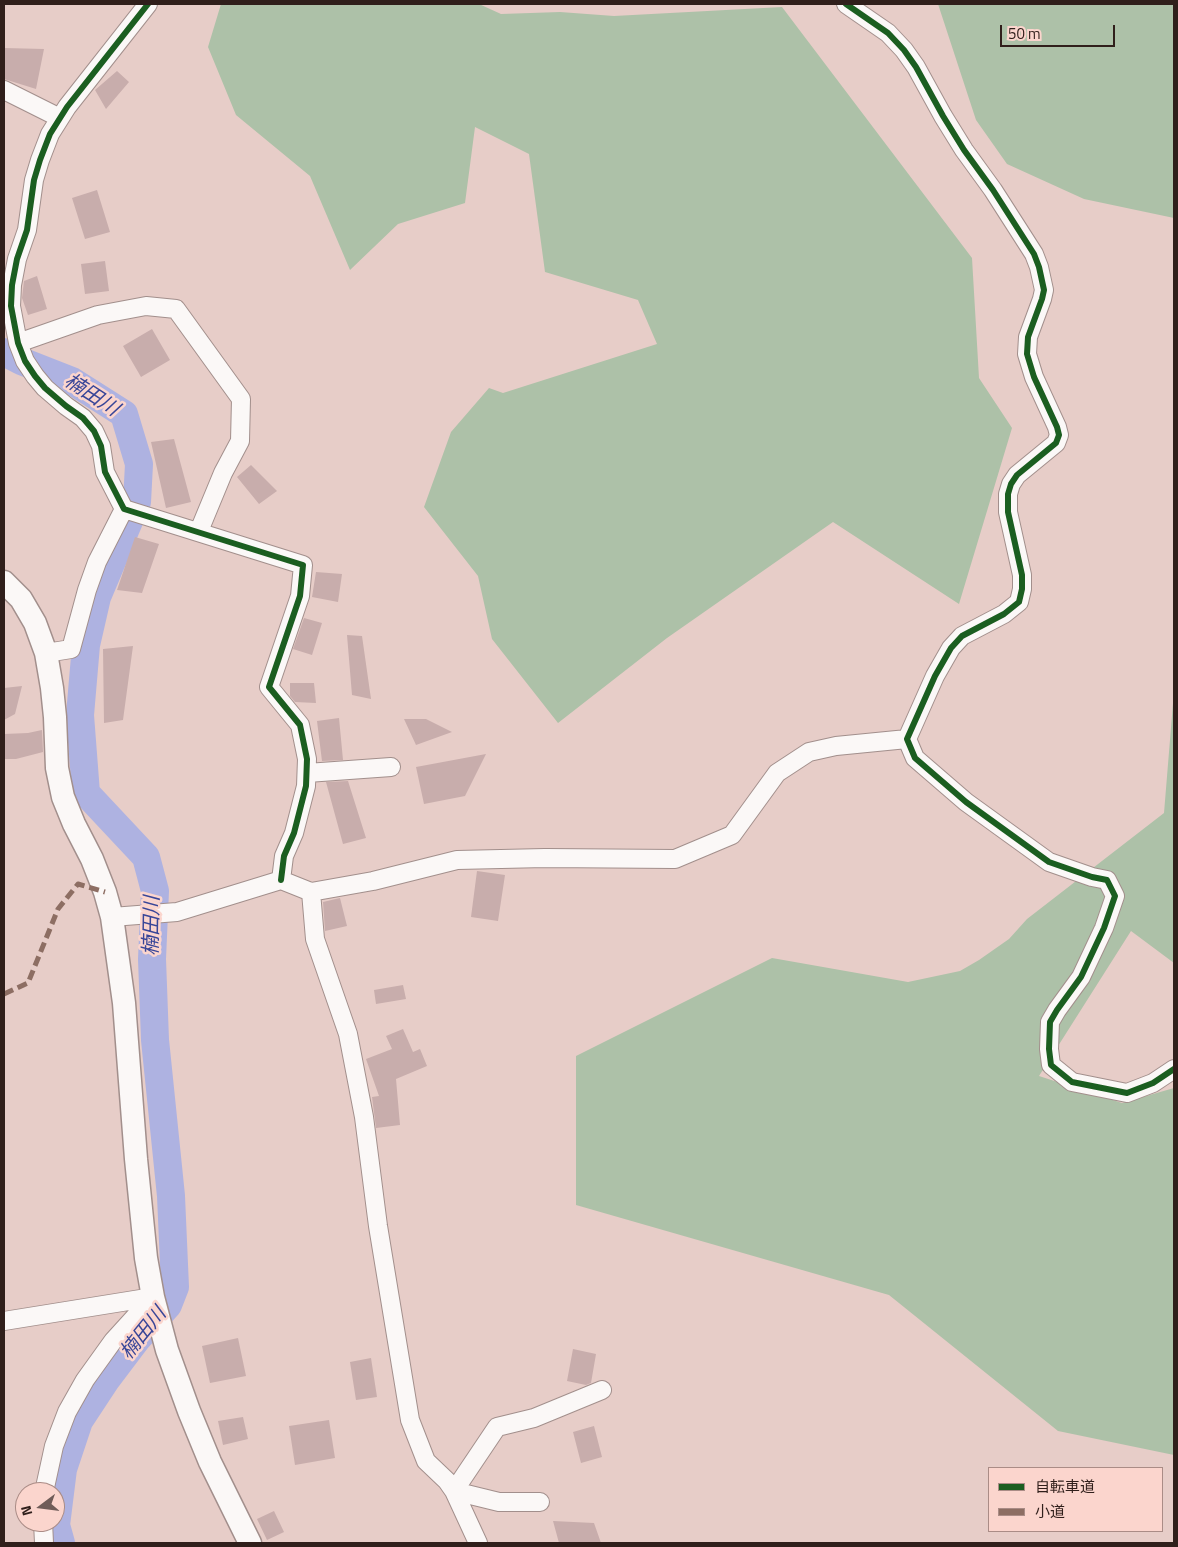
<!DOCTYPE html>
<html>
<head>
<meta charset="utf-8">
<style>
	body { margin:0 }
	#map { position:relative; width:1178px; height:1547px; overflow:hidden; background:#e7cdc8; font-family:"Titillium Web","Noto Sans JP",sans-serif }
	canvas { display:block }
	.frame { position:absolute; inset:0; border:5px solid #301f1b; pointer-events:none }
	.legend { position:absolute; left:988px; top:1467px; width:175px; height:65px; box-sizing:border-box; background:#fbd5cd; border:1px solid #aa8c86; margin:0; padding:6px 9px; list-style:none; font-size:15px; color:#301f1b }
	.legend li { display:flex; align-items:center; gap:10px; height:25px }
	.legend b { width:25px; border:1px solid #aa8c86 }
	.north { position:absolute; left:15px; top:1482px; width:50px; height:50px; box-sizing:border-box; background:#fbd5cd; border:1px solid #aa8c86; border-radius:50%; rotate:255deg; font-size:14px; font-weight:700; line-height:20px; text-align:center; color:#301f1b }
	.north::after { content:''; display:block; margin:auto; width:18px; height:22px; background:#705c58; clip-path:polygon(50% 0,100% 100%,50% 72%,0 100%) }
	.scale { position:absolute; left:1000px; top:25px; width:115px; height:22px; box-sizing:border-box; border:2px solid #301f1b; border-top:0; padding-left:6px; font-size:15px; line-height:18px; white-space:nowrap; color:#301f1b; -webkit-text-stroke:4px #fbd5cd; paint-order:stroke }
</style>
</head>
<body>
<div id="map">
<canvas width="1178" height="1547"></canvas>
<div class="frame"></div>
<ul class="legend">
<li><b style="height:6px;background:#1b5e20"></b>自転車道</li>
<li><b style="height:6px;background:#8d6e63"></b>小道</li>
</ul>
<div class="north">N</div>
<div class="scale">50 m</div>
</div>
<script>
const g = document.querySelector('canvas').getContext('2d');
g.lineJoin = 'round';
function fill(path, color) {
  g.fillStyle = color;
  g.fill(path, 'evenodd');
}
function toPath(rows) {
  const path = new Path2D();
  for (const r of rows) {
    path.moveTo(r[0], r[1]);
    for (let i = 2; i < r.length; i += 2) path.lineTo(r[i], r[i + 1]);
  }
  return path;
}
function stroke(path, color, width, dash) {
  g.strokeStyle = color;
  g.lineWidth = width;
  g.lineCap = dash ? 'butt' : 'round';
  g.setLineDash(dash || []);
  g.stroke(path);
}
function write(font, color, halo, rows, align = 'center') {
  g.font = font + ' "Titillium Web","Noto Sans JP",sans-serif';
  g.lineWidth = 5;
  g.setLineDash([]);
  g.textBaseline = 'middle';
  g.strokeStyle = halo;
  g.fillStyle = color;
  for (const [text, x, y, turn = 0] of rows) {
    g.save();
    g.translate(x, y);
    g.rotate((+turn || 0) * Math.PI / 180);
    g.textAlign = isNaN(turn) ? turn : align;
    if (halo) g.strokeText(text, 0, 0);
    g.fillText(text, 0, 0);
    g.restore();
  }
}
const green = toPath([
	[221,4,479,4,501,14,560,12,614,16,782,7,972,258,979,378,1012,428,959,604,833,522,667,638,558,723,492,639,478,576,424,507,451,432,489,388,503,393,657,344,638,300,545,272,529,154,475,127,465,203,398,224,350,270,310,176,236,115,208,47],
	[938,4,1174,4,1174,218,1084,199,1007,164,976,120],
	[1174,691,1174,963,1131,931,1039,1076,1122,1103,1174,1088,1174,1455,1058,1431,889,1295,576,1205,576,1056,772,958,908,982,960,971,979,960,1009,939,1027,919,1164,813]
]);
const river = toPath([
	[4,352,21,361,72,381,124,414,139,464,137,502,97,597,86,645,80,715,86,793,146,857,155,891,152,959,155,1040,171,1196,175,1287,168,1305,137,1339,106,1380,79,1421,63,1469,56,1525,61,1543]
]);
const building = toPath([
	[4,48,44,49,36,89,4,79],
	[117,71,129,82,106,109,95,90],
	[97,190,110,232,85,239,72,198],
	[105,261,109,291,85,294,81,264],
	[37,276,47,309,28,315,22,298,24,281],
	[152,329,170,360,141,377,123,346],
	[174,439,191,502,166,508,151,442],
	[251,465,277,491,259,504,237,477],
	[135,537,159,544,142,593,117,590],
	[316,572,342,574,338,602,312,597],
	[304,618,322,623,312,655,293,649],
	[347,635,362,636,371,699,352,695],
	[133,646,123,720,104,723,103,649],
	[290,683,314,683,316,703,295,702,290,696],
	[22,686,15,714,4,720,4,688],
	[339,718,343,760,322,761,317,721],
	[404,719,426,719,452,732,416,745],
	[42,730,43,752,16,759,4,759,4,734,28,733],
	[486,754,465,796,424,804,416,767],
	[348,781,366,838,343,844,326,782],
	[477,871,505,875,498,921,471,917],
	[340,898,347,926,325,931,323,902],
	[403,985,406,999,376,1004,374,990],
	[403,1029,413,1052,420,1049,427,1066,396,1079,400,1125,376,1128,372,1097,379,1096,366,1059,392,1049,386,1036],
	[238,1338,246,1376,210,1383,202,1346],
	[573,1349,596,1354,591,1383,586,1385,567,1381],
	[371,1358,377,1397,356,1400,350,1362],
	[243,1417,248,1439,223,1445,218,1421],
	[329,1420,335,1458,295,1465,289,1426],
	[594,1426,602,1457,581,1463,573,1432],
	[274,1511,284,1532,267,1540,257,1519],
	[553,1521,594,1523,601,1543,559,1543]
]);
const minor = toPath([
	[148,4,67,107,50,134,40,160,34,180,27,230,17,259,12,285,11,306,18,343,25,361,35,376,45,388,66,406,83,418,94,431,101,446,105,472,124,509,303,565,300,596,269,687,300,725,307,759,306,786,294,833,284,856,281,880],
	[846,4,888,33,904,50,916,67,943,116,964,150,993,190,1034,254,1039,267,1044,290,1042,299,1028,337,1027,354,1034,377,1057,427,1059,435,1056,443,1017,475,1011,484,1008,494,1008,512,1022,575,1022,589,1019,602,1004,614,962,636,951,648,935,676,907,739,915,758,966,802,1049,862,1092,877,1107,880,1115,896,1104,928,1081,977,1057,1010,1050,1022,1049,1049,1051,1065,1072,1082,1127,1093,1153,1083,1174,1069],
	[4,90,60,118],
	[18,343,98,315,146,306,176,309,241,399,240,441,223,473,199,531],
	[46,653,71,649,87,590,97,562,124,509],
	[307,773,391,767],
	[311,892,315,939,348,1034,364,1117,378,1226,410,1420,426,1461,447,1481,454,1491,478,1543],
	[112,917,177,912,281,880,311,892,373,881,457,860,545,858,675,859,732,835,777,773,809,752,836,746,907,739],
	[4,1321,153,1297],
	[44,1492,54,1446,67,1412,85,1380,113,1341,153,1297],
	[540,1502,499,1502,454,1491,497,1427,534,1418,602,1390],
	[43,1522,44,1543]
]);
const tertiary = toPath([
	[4,582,21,599,35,623,46,653,52,688,55,717,57,768,63,797,74,824,92,859,105,892,112,917,124,1003,136,1159,146,1258,153,1297,167,1350,189,1411,210,1462,250,1543]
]);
const quiet = toPath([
	[4,994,28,983,58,909,78,884,105,892]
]);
const cycleway = toPath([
	[148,4,67,107,50,134,40,160,34,180,27,230,17,259,12,285,11,306,18,343,25,361,35,376,45,388,66,406,83,418,94,431,101,446,105,472,124,509,303,565,300,596,269,687,300,725,307,759,306,786,294,833,284,856,281,880],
	[846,4,888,33,904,50,916,67,943,116,964,150,993,190,1034,254,1039,267,1044,290,1042,299,1028,337,1027,354,1034,377,1057,427,1059,435,1056,443,1017,475,1011,484,1008,494,1008,512,1022,575,1022,589,1019,602,1004,614,962,636,951,648,935,676,907,739,915,758,966,802,1049,862,1092,877,1107,880,1115,896,1104,928,1081,977,1057,1010,1050,1022,1049,1049,1051,1065,1072,1082,1127,1093,1153,1083,1174,1069]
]);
const waterNames = [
	["楠田川",91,396,33],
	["楠田川",153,926,-89],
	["楠田川",144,1334,-51]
];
fill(green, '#adc1a8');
stroke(river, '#aeb2e1', 28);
fill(building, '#c8adac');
stroke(minor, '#a28f8c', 20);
stroke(tertiary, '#a28f8c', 25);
stroke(minor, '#fbf8f7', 18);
stroke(tertiary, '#fbf8f7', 22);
stroke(quiet, '#8d6e63', 5, [10, 5]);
stroke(cycleway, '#1b5e20', 6);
write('italic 20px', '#394698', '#fbd5cd', waterNames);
</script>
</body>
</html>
